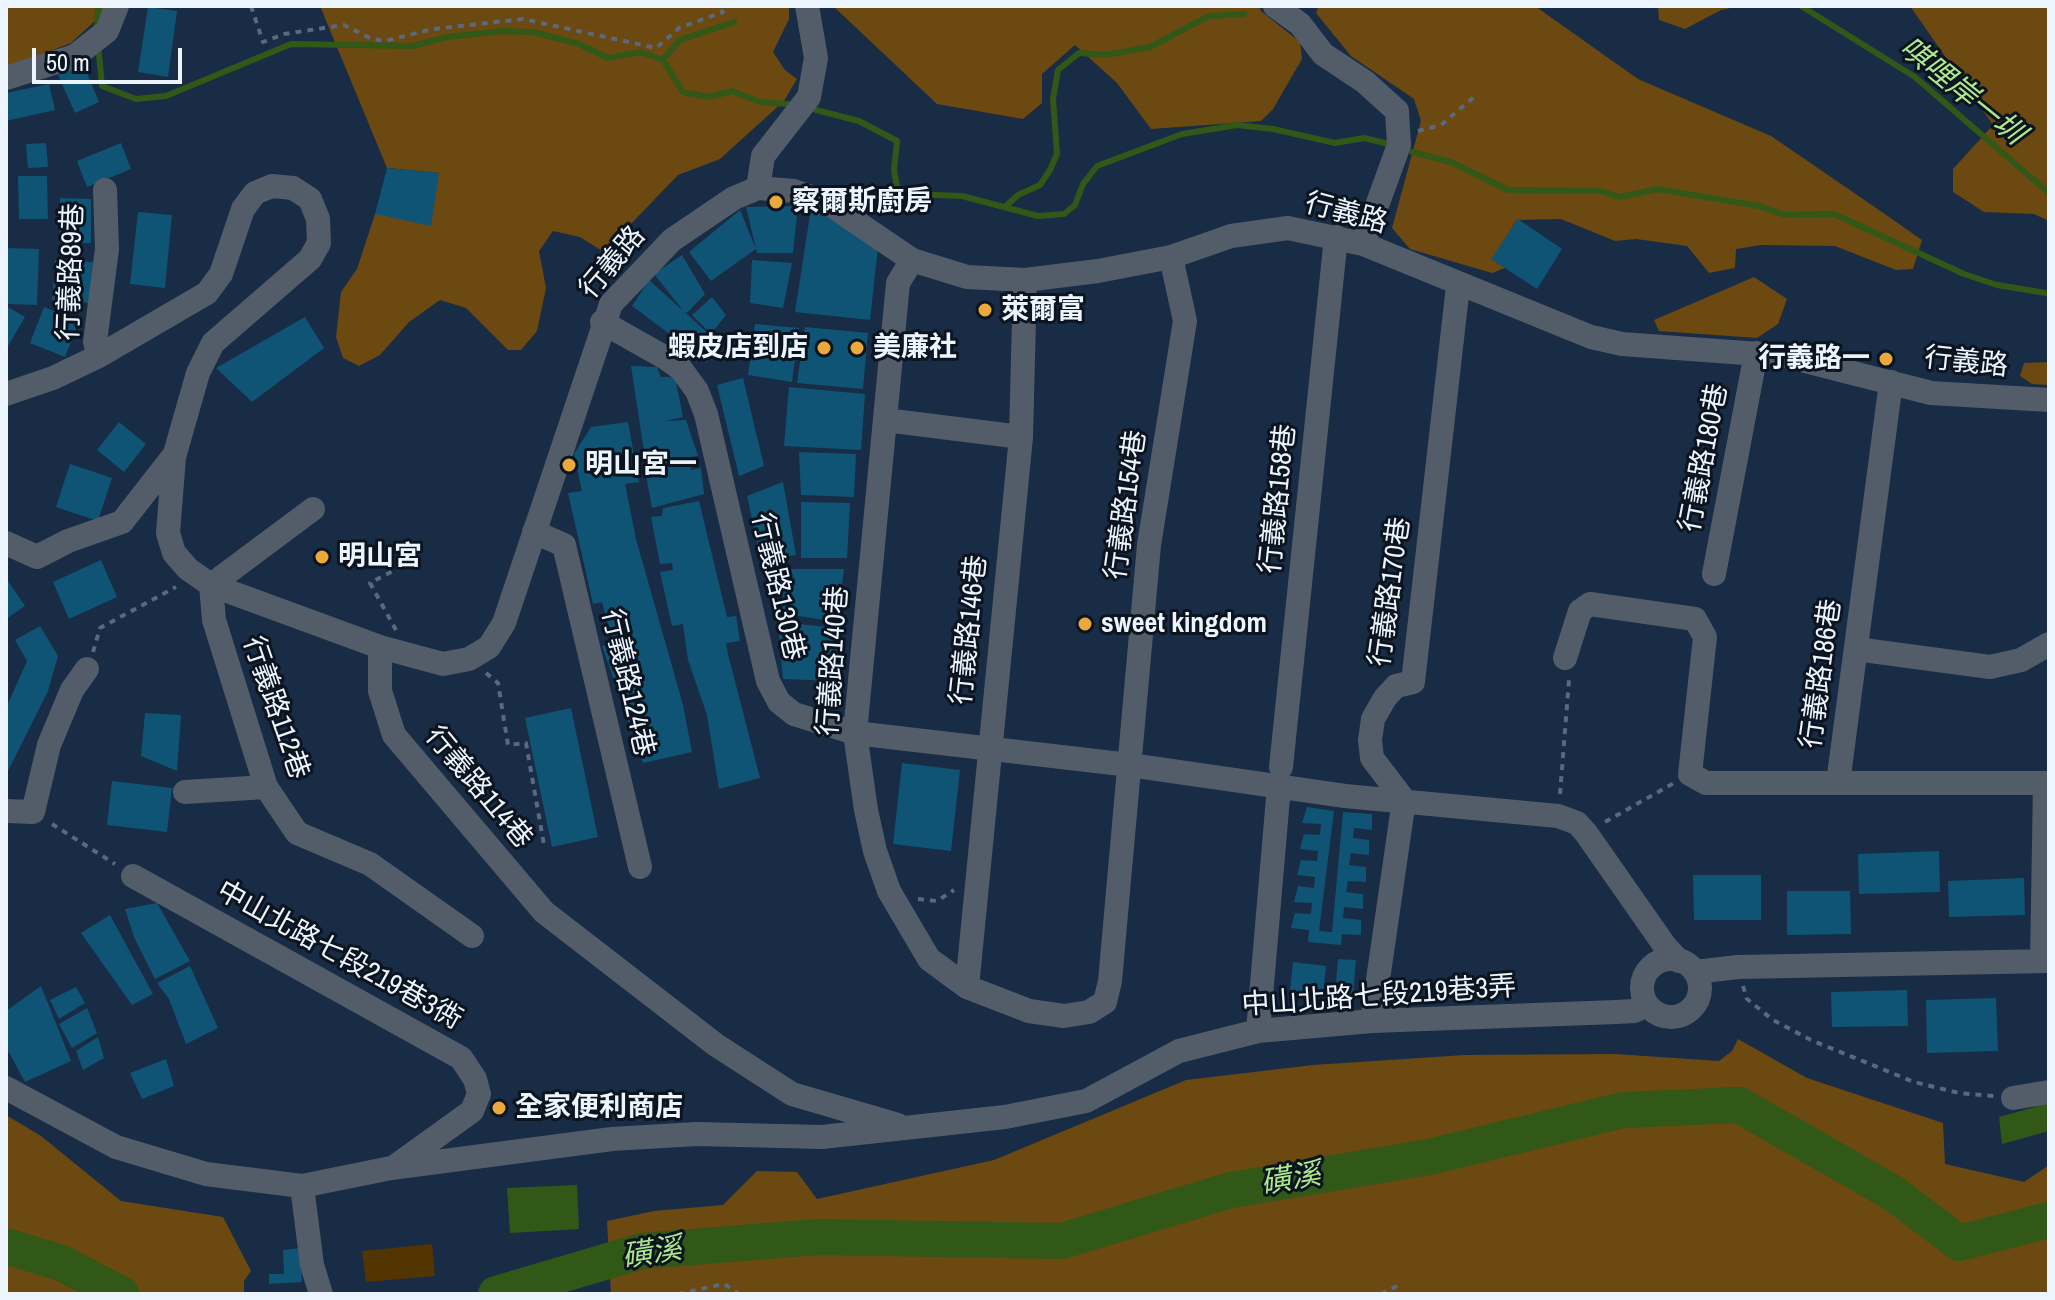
<!DOCTYPE html>
<html>
<head>
<meta charset="utf-8">
<style>
	body { margin:0 }
	#map { position:relative; width:2055px; height:1300px; overflow:hidden; background:#182c45; font-family:"Archivo Narrow",sans-serif }
	canvas { display:block }
	.frame { position:absolute; inset:0; border:8px solid #ecf4fe; pointer-events:none }
	.scale { position:absolute; left:32px; top:48px; width:150px; height:36px; box-sizing:border-box; border:4px solid #ecf4fe; border-top:0; padding-left:10px; font-size:24px; line-height:28px; white-space:nowrap; color:#ecf4fe; -webkit-text-stroke:6px #0c1420; paint-order:stroke }
</style>
</head>
<body>
<div id="map">
<canvas width="2055" height="1300"></canvas>
<div class="frame"></div>
<div class="scale">50 m</div>
</div>
<script>
const g = document.querySelector('canvas').getContext('2d');
g.lineJoin = 'round';
function fill(path, color) {
  g.fillStyle = color;
  g.fill(path, 'evenodd');
}
function toPath(rows) {
  const path = new Path2D();
  for (const r of rows) {
    if (r.length === 3) {
      path.moveTo(r[0] + r[2], r[1]);
      path.arc(r[0], r[1], r[2], 0, 2 * Math.PI);
      continue;
    }
    path.moveTo(r[0], r[1]);
    for (let i = 2; i < r.length; i += 2) path.lineTo(r[i], r[i + 1]);
  }
  return path;
}
function stroke(path, color, width, dash) {
  g.strokeStyle = color;
  g.lineWidth = width;
  g.lineCap = dash ? 'butt' : 'round';
  g.setLineDash(dash || []);
  g.stroke(path);
}
function write(font, color, halo, rows, align = 'center') {
  g.font = font + ' "Archivo Narrow","Noto Sans TC",sans-serif';
  g.lineWidth = 6;
  g.setLineDash([]);
  g.textBaseline = 'middle';
  g.strokeStyle = halo;
  g.fillStyle = color;
  for (const [text, x, y, turn = 0] of rows) {
    g.save();
    g.translate(x, y);
    g.rotate((+turn || 0) * Math.PI / 180);
    g.textAlign = isNaN(turn) ? turn : align;
    if (halo) g.strokeText(text, 0, 0);
    g.fillText(text, 0, 0);
    g.restore();
  }
}
const green = toPath([
	[432,1244,435,1276,366,1282,362,1251]
]);
const forest = toPath([
	[6,6,111,6,71,43,6,68],
	[320,6,789,6,789,19,773,52,785,70,797,79,784,101,720,159,678,175,604,252,580,237,553,231,539,251,546,288,537,331,521,350,508,350,466,308,440,300,409,322,380,355,359,366,343,358,336,337,341,292,357,269,375,214,439,173,387,168],
	[833,6,1259,6,1261,11,1300,42,1302,59,1273,109,1261,121,1151,129,1117,83,1075,45,1042,74,1042,103,1023,119,937,104],
	[1319,6,1535,6,1638,79,1771,136,1866,201,1922,240,1913,269,1896,270,1835,246,1761,245,1736,249,1735,268,1709,273,1687,246,1636,239,1615,241,1561,219,1517,220,1492,259,1505,268,1492,273,1410,249,1392,228,1421,121,1414,99,1351,56,1316,13],
	[1658,6,1740,6,1721,10,1685,29,1659,20],
	[1910,6,2049,6,2049,221,2034,214,1984,212,1953,192,1953,169,1993,125],
	[1754,277,1787,299,1778,324,1757,338,1659,331,1654,320],
	[2049,362,2049,385,2032,384,2020,376,2024,363],
	[1738,1039,1807,1078,1943,1123,1945,1164,2024,1182,2049,1165,2049,1294,611,1294,607,1221,654,1211,723,1205,757,1171,797,1172,817,1199,994,1160,1186,1080,1313,1065,1465,1055,1615,1054,1719,1061,1732,1051],
	[6,1115,41,1136,121,1201,223,1217,251,1271,244,1281,244,1294,6,1294]
]);
const water = toPath([
	[2049,1103,2049,1131,2002,1144,1999,1117],
	[577,1185,579,1229,510,1233,507,1188]
]);
const stream = toPath([
	[1801,6,1915,77,2049,193],
	[97,29,98,6],
	[98,44,102,86,136,99,166,96,291,44,413,46,447,37,502,31,533,32,579,44,608,58,640,52,663,60,683,92,708,97,732,91,760,102,788,104],
	[663,60,680,40,734,22],
	[816,110,859,121,897,141,894,170,897,187,909,194,962,196,1038,216,1064,214,1075,205,1083,184,1097,166,1182,134,1237,125,1273,129,1335,143,1364,138,1389,144],
	[1412,152,1451,162,1508,190,1600,191,1620,197,1657,189,1759,206,1785,215,1834,214,1964,274,1997,285,2046,293],
	[1006,206,1018,195,1040,185,1050,170,1057,154,1053,99,1058,70,1079,53,1106,55,1150,47,1209,16,1244,14]
]);
const river = toPath([
	[6,1246,61,1263,121,1294],
	[496,1294,642,1251,818,1237,1062,1241,1231,1190,1429,1157,1623,1110,1739,1105,1893,1193,1959,1243,2049,1220]
]);
const building = toPath([
	[148,7,177,11,168,77,138,72],
	[83,64,99,102,75,113,58,75],
	[49,84,55,110,6,121,6,93],
	[46,143,48,167,28,168,26,144],
	[121,143,131,169,87,187,77,161],
	[387,168,439,173,431,226,375,214],
	[18,176,47,176,48,219,19,219],
	[60,198,91,199,91,243,59,243],
	[798,206,793,253,757,253,756,249,711,281,689,252,740,210,756,249,746,207],
	[811,208,878,247,870,320,795,312],
	[138,212,172,215,165,288,130,284],
	[1518,219,1562,249,1537,289,1491,259],
	[6,248,39,249,37,305,6,304],
	[682,255,705,294,686,314,654,274],
	[55,260,93,262,90,303,52,300],
	[752,260,792,263,783,308,750,303],
	[649,280,720,344,707,362,632,306],
	[712,297,726,315,711,334,692,315],
	[6,306,25,317,8,346,6,345],
	[44,307,79,321,65,357,30,343],
	[305,317,324,348,252,402,216,368],
	[755,324,799,328,792,382,748,375],
	[805,327,868,333,863,389,797,383],
	[631,366,657,367,661,377,675,377,683,417,666,421,686,420,698,456,690,457,691,470,701,468,704,494,652,508,646,475,657,472,652,449,644,451],
	[743,378,764,466,739,476,717,385],
	[789,387,865,394,861,450,784,446],
	[119,422,146,444,124,472,97,450],
	[628,422,639,482,625,484,636,539,683,705,692,752,643,763,602,646,613,643,602,602,593,604,568,493,582,491,574,454,591,427],
	[799,452,856,454,854,497,801,495],
	[70,464,112,478,98,521,56,507],
	[783,482,796,555,761,561,747,496],
	[699,501,727,617,736,616,740,641,726,643,728,654,760,778,719,789,707,715,688,660,683,624,672,626,660,572,673,570,672,563,660,564,651,517,662,516,663,508],
	[801,502,850,503,847,558,801,558],
	[101,560,117,597,69,619,53,582],
	[787,569,844,569,837,622,780,613],
	[6,578,25,606,6,619],
	[778,622,838,628,835,681,783,679],
	[40,626,58,656,48,691,6,775,6,708,27,661,15,640],
	[571,708,598,837,552,847,525,718],
	[145,713,181,715,177,771,141,756],
	[902,763,960,770,951,851,893,844],
	[112,781,172,788,167,832,107,825],
	[1307,807,1334,811,1319,931,1332,932,1343,812,1372,814,1372,830,1354,828,1353,838,1369,840,1369,855,1351,853,1349,865,1366,867,1366,882,1348,881,1346,892,1363,894,1363,909,1344,907,1343,918,1361,920,1361,935,1342,934,1341,945,1308,942,1309,930,1291,928,1295,913,1311,914,1312,903,1294,902,1298,886,1314,888,1315,877,1297,875,1301,860,1317,861,1318,851,1300,849,1304,834,1320,835,1321,824,1302,823],
	[1939,851,1940,892,1859,894,1858,854],
	[1693,875,1761,875,1761,920,1694,920],
	[2024,878,2025,915,1949,917,1948,881],
	[1787,891,1850,891,1851,934,1787,935],
	[157,903,190,961,155,979,134,937,125,909],
	[110,915,153,994,132,1005,81,933],
	[1338,959,1356,960,1353,996,1335,995],
	[1293,962,1326,966,1323,995,1290,991],
	[190,966,218,1028,186,1044,169,999,157,983],
	[41,986,71,1061,25,1082,6,1047,6,1011],
	[76,987,85,1003,59,1019,50,1000],
	[1907,990,1908,1026,1832,1027,1831,992],
	[1996,998,1998,1051,1927,1053,1926,1000],
	[87,1008,97,1033,72,1048,59,1024],
	[98,1037,104,1058,83,1070,76,1051],
	[166,1059,174,1086,142,1099,130,1073],
	[300,1248,302,1282,269,1284,269,1274,284,1274,283,1250]
]);
const path = toPath([
	[251,6,263,42,284,34,344,25,372,39,385,41,433,29,523,19,656,48,679,28,723,12,716,6],
	[1418,131,1441,125,1474,97],
	[396,630,370,583,410,562],
	[93,652,100,628,176,587],
	[486,673,498,683,508,745,526,743,544,845],
	[1560,794,1569,680],
	[1605,822,1674,783],
	[52,824,115,864],
	[918,899,937,901,954,890],
	[1743,986,1747,999,1773,1020,1811,1040,1914,1082,1959,1093,1994,1096],
	[678,1294,724,1284,739,1294],
	[1381,1294,1401,1284]
]);
const minor = toPath([
	[1275,6,1300,24,1323,54,1365,82,1397,111,1399,145,1363,244],
	[6,78,75,56,107,31,117,6],
	[758,188,763,156,809,97,816,58,807,6],
	[912,260,898,283,855,733,866,810,875,851,889,891,929,959,967,987,1029,1011,1064,1016,1089,1012,1105,1002,1110,981,1149,545,1185,321,1171,257],
	[602,322,664,357,681,369,697,391,706,414,768,681,779,702,794,714,855,733,1130,765,1345,796,1558,816,1577,823,1586,833,1665,946,1679,961],
	[99,356,95,342,107,249,105,190],
	[6,394,53,378,99,356,207,293,221,274,243,209,255,193,272,186,293,188,310,199,318,219,319,243,310,259,213,343,198,373,174,457,168,533,174,553,188,569,211,585,380,647,443,664,469,659,489,647,504,623,611,304,672,240,734,198,758,188,794,191,828,203,912,260,967,277,1025,280,1098,271,1171,257,1231,236,1288,228,1363,244,1591,337,1622,344,1786,356,1931,393,2049,400],
	[885,420,1021,437],
	[313,509,211,585,214,620,266,787,297,833,370,864,472,936],
	[534,532,564,545,640,867],
	[6,543,37,557,68,541,122,522,172,458],
	[1714,574,1756,353],
	[380,647,380,691,394,735,544,912,716,1045,792,1094,898,1125],
	[1856,649,1990,667,2021,660,2049,644],
	[1565,658,1580,611,1590,604,1695,619,1705,637,1690,774,1706,783,2049,783],
	[1281,767,1336,237],
	[1838,783,1891,382],
	[185,792,266,787],
	[6,811,33,812,49,745,72,690,87,669],
	[133,876,461,1058,475,1079,479,1094,472,1111,397,1165],
	[1671,988,29],
	[2042,961,2045,783],
	[1695,972,1738,967,2049,961],
	[967,987,1021,437,1025,280],
	[1372,1021,1404,800,1372,758,1370,740,1373,719,1385,698,1396,686,1413,682,1458,286],
	[1258,1031,1279,786],
	[6,1088,116,1147,206,1174,302,1186],
	[2013,1098,2049,1092],
	[321,1294,312,1265,302,1186,391,1168,612,1139,697,1134,822,1137,1005,1117,1086,1101,1179,1051,1258,1031,1372,1021,1616,1012,1634,1011,1647,1005]
]);
const markers = [
	[776,202,8,"#eca93b"],
	[985,310,8,"#eca93b"],
	[824,348,8,"#eca93b"],
	[857,348,8,"#eca93b"],
	[1886,359,8,"#eca93b"],
	[569,465,8,"#eca93b"],
	[322,557,8,"#eca93b"],
	[1085,624,8,"#eca93b"],
	[499,1108,8,"#eca93b"]
];
const poiNames = [
	["察爾斯廚房",792,202],
	["萊爾富",1001,310],
	["蝦皮店到店",808,348,"right"],
	["美廉社",873,348],
	["行義路一",1870,359,"right"],
	["明山宮一",585,465],
	["明山宮",338,557],
	["sweet kingdom",1101,624],
	["全家便利商店",515,1108]
];
const streetNames = [
	["行義路",1346,214,15],
	["行義路",613,263,-50],
	["行義路89巷",72,272,-88],
	["行義路",1966,363,6],
	["行義路180巷",1705,458,-79],
	["行義路158巷",1279,499,-84],
	["行義路154巷",1127,505,-82],
	["行義路130巷",777,587,77],
	["行義路170巷",1391,592,-82],
	["行義路146巷",970,630,-84],
	["行義路140巷",834,661,-86],
	["行義路186巷",1822,674,-82],
	["行義路124巷",627,683,77],
	["行義路112巷",275,708,71],
	["行義路114巷",478,788,50],
	["中山北路七段219巷3衖",339,956,29],
	["中山北路七段219巷3弄",1379,997,-4]
];
const waterNames = [
	["唭哩岸一圳",1961,92,39],
	["磺溪",1291,1180,-10],
	["磺溪",652,1254,-9]
];
fill(green, '#523500');
fill(forest, '#6b4910');
fill(water, '#315816');
stroke(stream, '#315816', 6);
stroke(river, '#315816', 36);
fill(building, '#0f5474');
stroke(path, '#59697e', 4, [6, 6]);
stroke(minor, '#535d6a', 24);
for (const [x, y, r, color] of markers) {
  const dot = new Path2D();
  dot.arc(x, y, r, 0, 2 * Math.PI);
  g.fillStyle = color;
  g.fill(dot);
  stroke(dot, '#0c1420', 3);
}
write('bold 28px', '#ecf4fe', '#0c1420', poiNames, 'left');
write('28px', '#ecf4fe', '#0c1420', streetNames);
write('italic 30px', '#ade88d', '#0c1420', waterNames);
</script>
</body>
</html>
